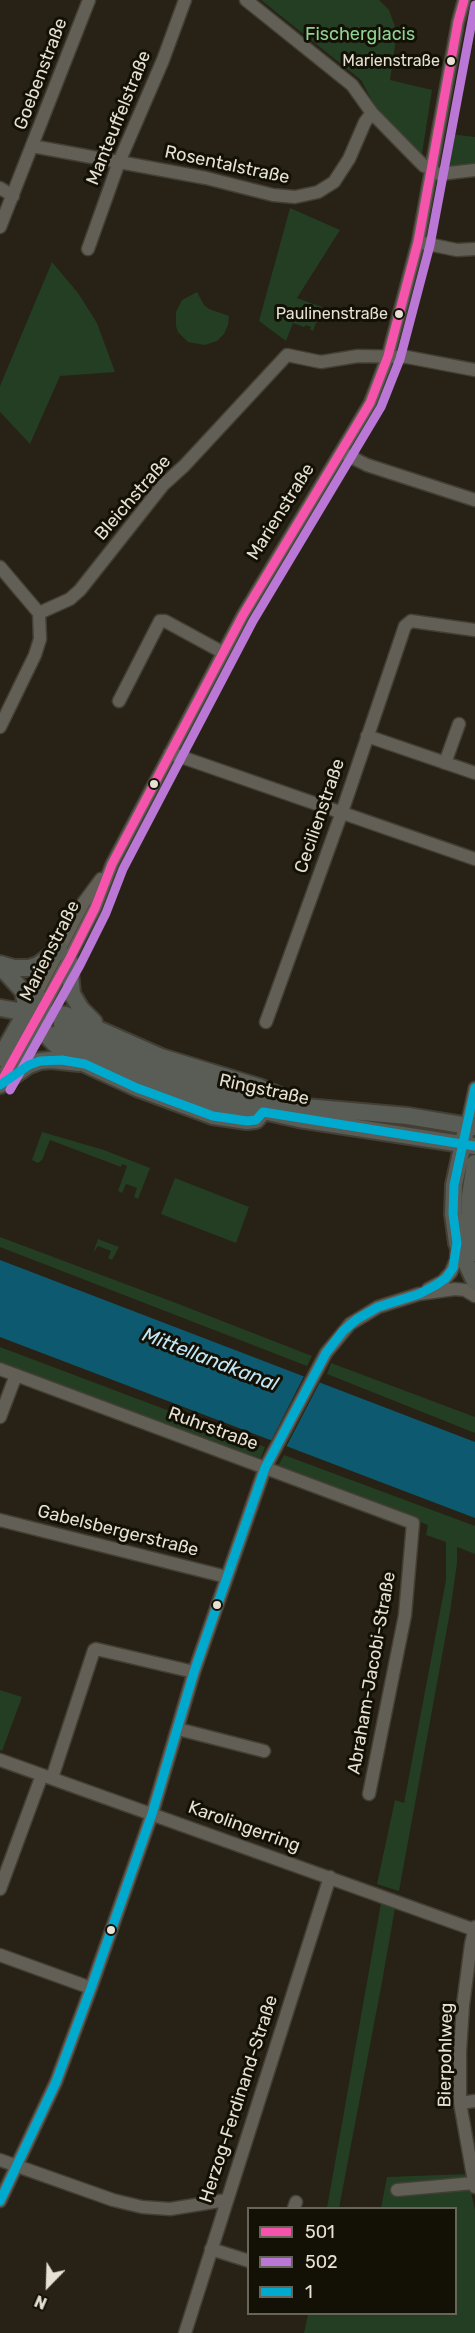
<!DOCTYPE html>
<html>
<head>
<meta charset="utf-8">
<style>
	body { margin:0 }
	#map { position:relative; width:475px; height:2333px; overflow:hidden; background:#272215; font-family:Rubik,sans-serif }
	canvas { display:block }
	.legend { position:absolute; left:247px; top:2207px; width:210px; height:108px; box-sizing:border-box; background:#131006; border:2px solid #676458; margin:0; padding:8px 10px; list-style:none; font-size:18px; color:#e6e1d2 }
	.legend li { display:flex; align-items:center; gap:12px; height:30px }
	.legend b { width:30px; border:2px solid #676458 }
	.north { position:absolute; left:18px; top:2255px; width:60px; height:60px; -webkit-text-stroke:4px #131006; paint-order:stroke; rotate:203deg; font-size:16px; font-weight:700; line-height:24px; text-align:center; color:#e6e1d2 }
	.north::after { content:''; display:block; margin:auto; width:21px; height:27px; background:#e6e1d2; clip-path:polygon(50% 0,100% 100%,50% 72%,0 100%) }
</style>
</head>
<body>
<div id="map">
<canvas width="475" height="2333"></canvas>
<ul class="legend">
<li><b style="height:8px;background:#f653ac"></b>501</li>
<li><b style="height:8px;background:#ba77d6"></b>502</li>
<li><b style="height:8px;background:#00a9ce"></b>1</li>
</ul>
<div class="north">N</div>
</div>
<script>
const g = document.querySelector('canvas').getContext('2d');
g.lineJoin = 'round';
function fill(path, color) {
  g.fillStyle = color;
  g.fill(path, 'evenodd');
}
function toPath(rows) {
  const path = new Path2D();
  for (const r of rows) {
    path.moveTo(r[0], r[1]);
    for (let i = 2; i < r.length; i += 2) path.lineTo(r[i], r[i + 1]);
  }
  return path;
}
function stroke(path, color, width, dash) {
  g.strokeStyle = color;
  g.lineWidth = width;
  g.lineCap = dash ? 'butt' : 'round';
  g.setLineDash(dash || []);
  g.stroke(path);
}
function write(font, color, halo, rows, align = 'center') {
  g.font = font + ' Rubik,sans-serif';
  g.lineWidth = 6;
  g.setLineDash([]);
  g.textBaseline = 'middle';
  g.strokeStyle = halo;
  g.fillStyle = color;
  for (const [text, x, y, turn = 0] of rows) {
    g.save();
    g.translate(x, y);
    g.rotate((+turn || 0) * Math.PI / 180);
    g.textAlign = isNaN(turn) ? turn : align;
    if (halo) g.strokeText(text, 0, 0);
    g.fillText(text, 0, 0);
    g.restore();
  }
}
const green = toPath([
	[261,0,379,0,389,10,397,32,390,80,432,90,421,160,375,106,361,80],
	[450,134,475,137,475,166,442,168],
	[290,208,340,230,297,298,322,307,313,331,310,329,311,327,306,325,304,327,293,323,286,341,259,321],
	[52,262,78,293,97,323,115,372,60,376,30,444,0,412,0,386],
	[197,292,204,305,209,309,229,316,228,325,224,334,217,341,205,345,188,342,178,332,176,326,176,312,182,300],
	[42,1132,104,1150,150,1168,138,1199,134,1197,137,1188,126,1184,122,1193,118,1191,127,1166,122,1164,121,1167,50,1140,42,1160,38,1163,32,1160],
	[175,1178,249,1207,236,1243,161,1214],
	[0,1237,176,1303,312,1356,307,1366,0,1247],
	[98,1239,119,1247,112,1260,108,1258,111,1251,98,1246,93,1253],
	[0,1347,265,1447,261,1458,208,1441,0,1363],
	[331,1363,475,1417,475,1433,327,1374],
	[284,1455,475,1526,475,1554,457,1547,457,1563,450,1612,399,1891,377,1884,395,1800,404,1803,446,1580,446,1542,426,1535,428,1525,278,1466],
	[0,1690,22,1697,2,1751,0,1750],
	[381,1903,395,1908,382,1982,339,2208,327,2208],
	[467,2174,475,2210,475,2333,304,2333,308,2314,456,2314,456,2208,381,2208,387,2177]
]);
const water = toPath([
	[0,1260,475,1442,475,1518,0,1337]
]);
const pier = toPath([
	[305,1374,321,1380,285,1449,270,1443]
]);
const minor = toPath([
	[246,0,352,85,372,113,419,161,424,166,432,167],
	[32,146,206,178,273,195,295,197,318,192,334,182,349,159,365,122,372,113],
	[432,172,440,174,475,170],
	[0,188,13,196],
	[0,227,89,0],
	[418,242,457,250,475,249],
	[88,249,119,162,163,60,185,0],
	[341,452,367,465,475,500],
	[0,567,39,613],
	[39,613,70,599,80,590,163,485,184,466,287,355,321,362,358,356,407,357,475,370],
	[119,701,160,621,165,621,222,652],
	[0,727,35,655,40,639,39,613],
	[367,736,475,773],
	[170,753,475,859],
	[445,763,459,724],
	[33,1000,84,902,101,879],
	[39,1016,95,908,112,864,243,615,370,403,388,356,418,242,458,22,464,0],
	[266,1022,342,812,405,626,411,621,475,630],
	[467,1125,475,1088],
	[428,1289,443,1281,451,1272,456,1260,457,1245],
	[0,1369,413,1523,405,1615,369,1794],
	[0,1417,16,1375],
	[0,1520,227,1577],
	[178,1729,264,1751],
	[0,1760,475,1930],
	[52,1778,94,1650,96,1649,194,1672],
	[0,1889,42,1775],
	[475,1927,471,1944,463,2005,460,2051,460,2103,475,2187],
	[0,1955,91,1988],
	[460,2103,475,2101],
	[0,2160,113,2200,142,2207,170,2209,226,2200],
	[397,2190,474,2183],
	[0,2201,56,2082,91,1988,152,1814,194,1672,265,1468,326,1353,350,1324,378,1307,419,1294,455,1289,465,1290,475,1296],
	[294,2208,296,2202],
	[211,2249,249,2261],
	[185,2333,330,1877]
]);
const major = toPath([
	[69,960,72,994,81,1009,94,1022],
	[0,964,14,968,29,968,38,965,59,949],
	[0,966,23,991,28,1013],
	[36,994,39,1016,46,1035,59,1048,85,1064,137,1088,213,1116,247,1121,256,1120,263,1112],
	[0,1008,17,1011,34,1007],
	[21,1022,48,1014,66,1015,161,1057,259,1087,280,1096],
	[62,1024,107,1047,155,1068,207,1087,252,1097,305,1107,408,1116,475,1127],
	[57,1034,101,1058,148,1079,214,1100,299,1119,475,1146],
	[0,1058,26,1012],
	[2,1081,39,1016],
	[0,1085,29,1065,40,1061,51,1060,79,1063],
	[465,1134,454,1185,453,1214,457,1243,475,1282],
	[475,1163,470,1196,469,1219,475,1253]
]);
const bus1 = toPath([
	[0,1084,69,960,95,908,112,864,243,615,370,403,388,356,418,242,458,22,464,0]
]);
const bus2 = toPath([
	[10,1090,80,965,106,913,123,869,253,621,381,407,400,359,430,245,475,5]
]);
const bus3 = toPath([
	[0,1085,29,1065,40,1061,62,1060,85,1064,137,1088,213,1116,247,1121,256,1120,263,1112,475,1146],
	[0,2201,56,2082,91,1988,152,1814,194,1672,265,1468,326,1353,343,1331,357,1319,378,1307,419,1294,436,1285,446,1278,453,1268,457,1243,453,1214,454,1185,475,1088]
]);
const markers = [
	[451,61,5,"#e6e1d2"],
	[399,314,5,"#e6e1d2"],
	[154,784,5,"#e6e1d2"],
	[217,1605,5,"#e6e1d2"],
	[111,1930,5,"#e6e1d2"]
];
const busNames = [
	["Marienstraße",440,61],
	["Paulinenstraße",388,314]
];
const parkNames = [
	["Fischerglacis",360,35]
];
const streetNames = [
	["Goebenstraße",41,74,-69],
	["Manteuffelstraße",119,118,-68],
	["Rosentalstraße",227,165,12],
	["Bleichstraße",133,498,-49],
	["Marienstraße",281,512,-58],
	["Cecilienstraße",320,816,-71],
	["Marienstraße",50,951,-63],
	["Ringstraße",264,1090,12],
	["Ruhrstraße",213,1429,20],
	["Gabelsbergerstraße",118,1531,14],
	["Abraham-Jacobi-Straße",372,1673,-80],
	["Karolingerring",244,1827,20],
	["Bierpohlweg",446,2055,-89],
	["Herzog-Ferdinand-Straße",239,2099,-72]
];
const waterNames = [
	["Mittellandkanal",210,1360,21]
];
fill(green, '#233e22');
fill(water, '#0d5a70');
fill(pier, '#272215');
stroke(minor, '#433f34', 15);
stroke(major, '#433f34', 20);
stroke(minor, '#625f56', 12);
stroke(major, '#5a5c56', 16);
stroke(bus1, '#f653ac', 9);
stroke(bus2, '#ba77d6', 9);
stroke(bus3, '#00a9ce', 9);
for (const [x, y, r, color] of markers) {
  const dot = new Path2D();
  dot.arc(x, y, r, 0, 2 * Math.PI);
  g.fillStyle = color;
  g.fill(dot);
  stroke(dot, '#131006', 2);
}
write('16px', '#e6e1d2', '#131006', busNames, 'right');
write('18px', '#90d392', '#131006', parkNames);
write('18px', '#e6e1d2', '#131006', streetNames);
write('italic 20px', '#c1e7f7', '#131006', waterNames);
</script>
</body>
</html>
